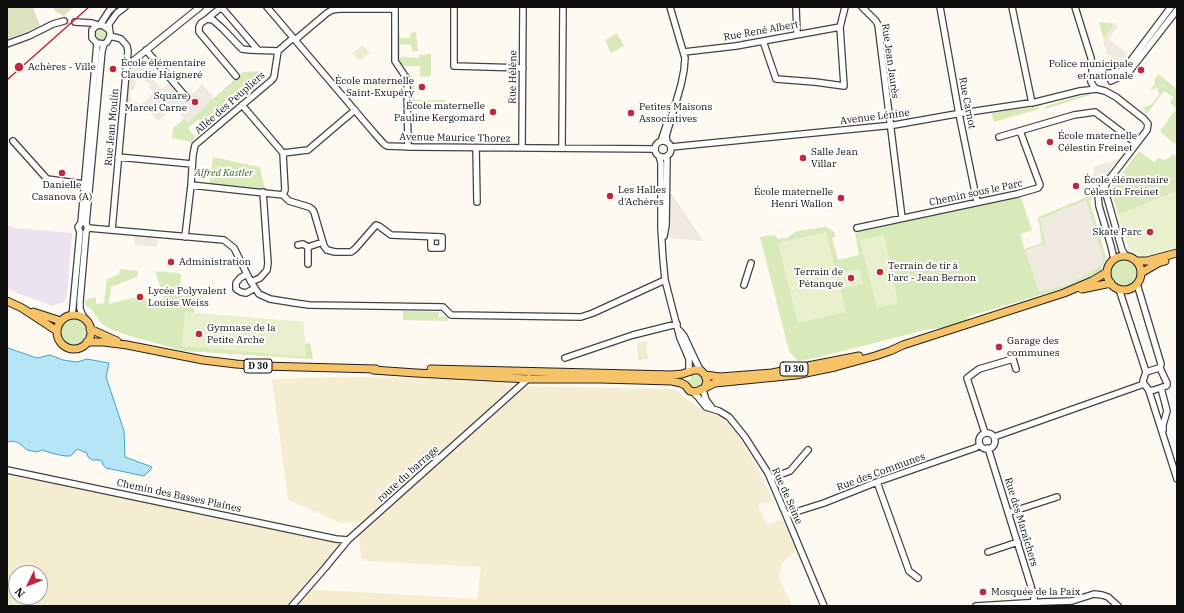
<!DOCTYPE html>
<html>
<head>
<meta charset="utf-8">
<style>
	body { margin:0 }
	#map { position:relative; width:1184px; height:613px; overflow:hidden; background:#fffaf1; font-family:"IBM Plex Serif",serif }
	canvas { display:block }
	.frame { position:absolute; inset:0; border:8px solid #0f0f0f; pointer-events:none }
	.north { position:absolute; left:8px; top:565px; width:40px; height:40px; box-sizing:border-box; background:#fff; border:1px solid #9f9f9f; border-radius:50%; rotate:227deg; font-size:11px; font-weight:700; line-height:16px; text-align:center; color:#0f0f0f }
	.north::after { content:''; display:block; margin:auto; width:14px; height:18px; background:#bf2740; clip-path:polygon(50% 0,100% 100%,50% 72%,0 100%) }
</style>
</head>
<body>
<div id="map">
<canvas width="1184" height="613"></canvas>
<div class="frame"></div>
<div class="north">N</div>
</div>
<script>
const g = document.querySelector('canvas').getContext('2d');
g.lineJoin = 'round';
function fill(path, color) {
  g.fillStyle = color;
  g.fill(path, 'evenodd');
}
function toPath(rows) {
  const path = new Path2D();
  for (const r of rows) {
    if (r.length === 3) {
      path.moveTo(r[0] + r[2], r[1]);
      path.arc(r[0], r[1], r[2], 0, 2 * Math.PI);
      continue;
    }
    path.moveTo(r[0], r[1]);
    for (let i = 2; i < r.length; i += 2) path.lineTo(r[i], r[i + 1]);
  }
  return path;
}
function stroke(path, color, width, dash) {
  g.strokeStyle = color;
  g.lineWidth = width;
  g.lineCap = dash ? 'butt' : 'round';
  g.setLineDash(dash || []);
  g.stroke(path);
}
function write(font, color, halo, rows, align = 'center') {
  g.font = font + ' "IBM Plex Serif",serif';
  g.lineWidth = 4;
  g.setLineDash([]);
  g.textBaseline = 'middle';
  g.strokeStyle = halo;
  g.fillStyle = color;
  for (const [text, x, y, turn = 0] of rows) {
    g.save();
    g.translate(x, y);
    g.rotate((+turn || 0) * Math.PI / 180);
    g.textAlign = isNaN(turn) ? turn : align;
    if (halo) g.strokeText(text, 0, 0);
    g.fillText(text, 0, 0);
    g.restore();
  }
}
const industrial = toPath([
	[7,225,16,228,72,233,67,296,64,302,53,306,17,293,7,288]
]);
const farmland = toPath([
	[340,377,429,378,509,383,513,386,513,389,365,522,341,523,288,500,272,379],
	[520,386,672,389,680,392,684,397,689,400,703,410,725,419,740,439,758,469,773,501,758,505,767,525,783,519,797,550,782,563,779,578,792,606,7,606,7,470,336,539,341,546,307,589,477,599,481,567,365,561,364,559,361,558,359,535,370,523],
	[16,573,40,573,40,597,16,597]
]);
const green = toPath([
	[1099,22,1117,24,1114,25,1105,37,1104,40],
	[398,25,399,25,400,38,410,38,410,33,416,32,418,51,412,51,411,45,400,44,400,57,419,58,418,55,431,54,431,76,420,77,420,66,403,66,399,61],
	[101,34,7],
	[617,33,624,46,611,53,605,40],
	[261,71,262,72,203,124,199,119,188,128,195,137,192,142,172,138,173,128,184,119,176,105,214,98,243,72],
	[1158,74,1177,89,1177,142,1174,144,1160,131,1176,109,1170,103,1173,97,1164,91,1147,114,1145,112,1144,107,1152,104,1159,95,1157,87,1149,91,1155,84,1154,80],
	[412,81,414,81,414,100,445,100,445,102,412,101],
	[1089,93,1090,95,1046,109,1046,106],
	[1039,106,1039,109,994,122,991,113],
	[1139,151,1154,162,1157,159,1159,158,1165,160,1169,158,1173,154,1177,157,1177,191,1118,215,1111,188],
	[213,157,260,167,264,186,269,190,209,185],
	[1020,194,1032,230,1021,234,1024,249,1042,243,1038,217,1092,195,1090,202,1106,257,1101,270,1097,273,1067,287,967,317,969,324,925,330,816,358,798,361,789,351,760,237,775,235,778,239,787,238,797,231,826,227,834,232,836,237,832,238,838,260,859,255,855,233],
	[1124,273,14],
	[120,269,138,271,137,277,111,287,109,304,144,295,147,303,166,304,155,271,177,273,181,274,180,295,196,296,194,313,303,322,305,344,310,343,313,359,184,351,130,336,108,328,102,324,91,309,86,306,85,300,96,297,96,304,104,303,107,279,119,274],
	[403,311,439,312,439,317,447,316,448,321,403,320],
	[74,332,13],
	[696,381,7]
]);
const cemetery = toPath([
	[7,7,33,7,40,26,7,40],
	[53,7,74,7,64,16,55,11]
]);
const pitch = toPath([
	[362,45,370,53,360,61,352,53],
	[1177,191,1177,248,1150,259,1142,256,1132,251,1129,248,1118,215],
	[826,232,846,312,798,323,778,243],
	[884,235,898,303,877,308,860,240],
	[860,269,863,284,843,288,839,273],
	[185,312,303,322,306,357,182,346],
	[646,341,648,359,638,360,637,343]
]);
const plaza = toPath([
	[1114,24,1118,26,1109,39,1128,54,1120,64,1106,53,1106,50,1103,41,1105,37],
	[131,65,149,68,151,66,157,72,151,77,162,89,170,82,184,98,187,94,193,93,202,84,214,98,188,123,178,111,175,106,158,121,145,107,127,104],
	[138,77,142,78,142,80,149,83,150,85,148,87,154,93,143,103,138,104,132,101,130,95,131,91,135,88,136,79,137,79],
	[1119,159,1116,164,1114,164,1108,173,1108,175,1094,194,1092,194,1094,188,1090,177,1095,173,1093,167],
	[672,194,685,214,704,241,665,238,667,225,669,224,670,195],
	[1086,200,1104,261,1098,268,1067,285,1039,292,1025,250,1045,244,1040,219],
	[133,235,156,237,158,242,157,247,135,245]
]);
const water = toPath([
	[7,346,8,348,37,358,50,355,63,360,77,362,87,359,109,363,106,377,124,431,125,457,152,467,151,469,144,476,106,468,103,465,102,461,99,460,92,460,88,457,87,453,77,449,74,453,70,456,65,456,55,454,42,450,37,452,27,450,19,443,13,441,7,442,7,346]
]);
const minorTunnel = toPath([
	[64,21,75,22]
]);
const minor = toPath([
	[267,7,375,134,384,144,387,146,414,147,655,149],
	[395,7,395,61,407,79,407,82,408,147],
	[454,7,454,66,523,68],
	[796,7,797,34],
	[862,7,876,21,878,25,902,218],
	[940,7,959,114,977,202],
	[1012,7,1032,103],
	[1075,7,1091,58,1092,68,1092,74],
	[207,19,201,23,199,27,199,32,236,76],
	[75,22,92,23,98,25],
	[100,25,109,11,113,7],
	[109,30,104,26,100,25,96,26,92,30,92,38,97,43,104,44,107,42,110,36,110,33,109,26,109,24,117,13,125,7],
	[110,36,118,38,121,39,127,46,128,51,112,230],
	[295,40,327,13,332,10,340,9,395,9],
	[763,41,776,79,815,82,844,86,840,27,845,7],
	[7,44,29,36,53,24,64,21],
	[146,50,186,97],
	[258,50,223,9,219,9,207,19,213,20,223,29,242,49,250,50,278,51],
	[684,52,736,46,840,27],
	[127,62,133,61,200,7],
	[1103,70,1097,70,1091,76,1091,82,1094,87,1097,89,1105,91,1116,97,1144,119,1148,124,1147,130,1108,181,1103,186,1098,195,1099,206,1111,246,1114,259],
	[1109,73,1115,73,1123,71,1171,7],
	[1111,81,1128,73,1177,10],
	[242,105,283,153],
	[999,137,1074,115,1095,112,1136,143],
	[663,149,8],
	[13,141,47,179,84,184],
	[661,141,667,123],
	[667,142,666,136,681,85,684,70,685,58,670,7],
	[562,147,563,7],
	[671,147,894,125,956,114,1036,102,1080,91,1097,89],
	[476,148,477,202],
	[522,148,523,7],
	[283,153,308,150,355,110],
	[659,156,661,163,661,228,663,259,665,280,680,338,689,359,689,372],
	[118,157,192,164],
	[1106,183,1105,190,1106,194,1122,250,1125,255],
	[191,185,283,195],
	[283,195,289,201,309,207,312,209,314,212,324,246,327,250,335,252,351,252,355,249,376,225,379,226,391,235,442,237,442,248,431,248,431,237],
	[283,195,285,190,283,153],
	[88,228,224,240,234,248,251,282,259,294,270,299,295,303,309,305,443,307,451,315,581,317,593,313,665,280],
	[88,228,86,224,102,51,104,44],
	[857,228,1017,194,1038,188,1040,185,1020,131],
	[664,236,666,225,667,156],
	[185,237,191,185,193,155,195,145,208,134,272,80,274,77,278,51,293,38],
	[298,245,303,244,308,247],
	[308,264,308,247,323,242],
	[247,274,240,278,236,283,236,289,241,292,246,293,255,288],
	[251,282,260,278,267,270,268,263,263,192],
	[1137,284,1161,364,1160,368],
	[744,285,751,263],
	[1119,289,1146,372],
	[72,315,73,306,80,232,78,227,81,223,97,43],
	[84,318,80,309,80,301,86,232,88,228],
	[680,331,684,336,699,368,703,372],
	[565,358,633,335,677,324],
	[1146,372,1143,381,1144,384,1148,389,1149,391,1154,390,1166,386,1167,385,1167,383,1160,368],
	[1146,372,1159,368,1160,368],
	[1161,388,1167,411,1163,425,1163,430],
	[703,390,706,400,712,408],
	[1149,391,1177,479],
	[693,392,698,397,706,407,719,411,729,417,745,437,768,473,786,515,824,606],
	[985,433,967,378,979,369,1013,359,1016,369],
	[987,441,8],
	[994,437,1144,384],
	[988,448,1034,596,1034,602],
	[7,470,336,539,348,540],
	[771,478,790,471,808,450],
	[877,482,909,571,918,578],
	[1008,513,1057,497],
	[786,515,824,503,877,482,975,448,980,445],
	[988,552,1018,542],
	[292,606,325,568,348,540,529,378],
	[976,606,1042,602,1072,601,1094,594,1102,595,1108,597,1118,606]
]);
const major = toPath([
	[1124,273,17],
	[1137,261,1147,261,1177,253],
	[1141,273,1158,263,1165,261],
	[1082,289,1111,283],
	[7,301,22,308,57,331],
	[33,312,61,321],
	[74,332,17],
	[90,329,117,341],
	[87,342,104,342,127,345,203,360,236,364,262,366,376,369],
	[431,369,672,375,682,374,694,370,700,370,705,375,707,381,705,387],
	[373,370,416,373,528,379,601,379,672,381,681,383,685,385,690,391,696,392,715,383,796,375,835,367,875,356,890,351,903,345,1064,293,1092,281,1107,272],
	[705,375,720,377,772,373,859,356]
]);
const rail = toPath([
	[7,80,89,7]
]);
const markers = [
	[19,67,5,"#bf2740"],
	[113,69,4,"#bf2740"],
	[1141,70,4,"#bf2740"],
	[422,87,4,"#bf2740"],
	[195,102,4,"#bf2740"],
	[493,112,4,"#bf2740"],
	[631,113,4,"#bf2740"],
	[1050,142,4,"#bf2740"],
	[803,158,4,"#bf2740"],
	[62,173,4,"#bf2740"],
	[1076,186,4,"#bf2740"],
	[610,196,4,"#bf2740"],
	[841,198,4,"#bf2740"],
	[1150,232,4,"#bf2740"],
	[171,262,4,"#bf2740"],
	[880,272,4,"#bf2740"],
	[851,278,4,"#bf2740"],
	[140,297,4,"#bf2740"],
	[199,334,4,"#bf2740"],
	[999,347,4,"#bf2740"],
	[983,592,4,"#bf2740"]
];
const shields = [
	[258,366,28],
	[794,369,28]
];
const shieldNames = [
	["D 30",258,366],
	["D 30",794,369]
];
const streetNames = [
	["Rue René Albert",761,31,-10],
	["Rue Jean Jaurès",890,61,82],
	["Rue Hélène",513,77,-89],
	["Allée des Peupliers",230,103,-41],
	["Rue Carnot",967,103,79],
	["Avenue Lénine",875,117,-7],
	["Rue Jean Moulin",112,127,-85],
	["Avenue Maurice Thorez",455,138,1],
	["Chemin sous le Parc",976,193,-12],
	["Rue des Communes",881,472,-20],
	["route du barrage",408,474,-42],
	["Chemin des Basses Plaines",179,496,12],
	["Rue de Seine",787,496,66],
	["Rue des Maraîchers",1021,522,73]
];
const poiNames = [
	["École élémentaire",121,63],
	["Claudie Haigneré",121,75],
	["Police municipale",1133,64,"right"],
	["et nationale",1133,76,"right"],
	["Achères - Ville",28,67],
	["École maternelle",414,81,"right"],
	["Saint-Exupéry",414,93,"right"],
	["Square",187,96,"right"],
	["Marcel Carne",187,108,"right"],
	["École maternelle",485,106,"right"],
	["Pauline Kergomard",485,118,"right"],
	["Petites Maisons",639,107],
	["Associatives",639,119],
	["École maternelle",1058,136],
	["Célestin Freinet",1058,148],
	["Salle Jean",811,152],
	["Villar",811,164],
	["École élémentaire",1084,180],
	["Célestin Freinet",1084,192],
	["Danielle",62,185,"center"],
	["Casanova (A)",62,197,"center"],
	["Les Halles",618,190],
	["d'Achères",618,202],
	["École maternelle",833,192,"right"],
	["Henri Wallon",833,204,"right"],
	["Skate Parc",1142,232,"right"],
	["Administration",179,262],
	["Terrain de tir à",888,266],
	["l'arc - Jean Bernon",888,278],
	["Terrain de",843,272,"right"],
	["Pétanque",843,284,"right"],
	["Lycée Polyvalent",148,291],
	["Louise Weiss",148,303],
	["Gymnase de la",207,328],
	["Petite Arche",207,340],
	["Garage des",1007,341],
	["communes",1007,353],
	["Mosquée de la Paix",991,592]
];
const parkNames = [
	["Alfred Kastler",224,173]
];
fill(industrial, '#ebe3ed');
fill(farmland, '#f5edd1');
fill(green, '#d8e9ba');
fill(cemetery, '#dbe1c1');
fill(pitch, '#e8f1cc');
fill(plaza, '#efe9df');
fill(water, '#b6e6f6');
stroke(water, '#3da5cd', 1);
stroke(minorTunnel, '#dbd7cf', 5.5, [5.5, 3]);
stroke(minor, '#424242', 8);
stroke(major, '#202020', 9);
stroke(minor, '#fff', 5.5);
stroke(major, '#f7c368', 7);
stroke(rail, '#bf2740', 1.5);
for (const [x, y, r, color] of markers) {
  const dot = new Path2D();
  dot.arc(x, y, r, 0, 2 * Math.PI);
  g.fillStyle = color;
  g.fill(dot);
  stroke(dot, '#fff', 1.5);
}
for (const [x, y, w] of shields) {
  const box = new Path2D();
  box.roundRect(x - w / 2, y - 7, w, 14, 3);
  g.fillStyle = '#fff';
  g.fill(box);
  stroke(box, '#0f0f0f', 1);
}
write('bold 9px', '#0f0f0f', null, shieldNames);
write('10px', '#0f0f0f', '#fff', streetNames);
write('10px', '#0f0f0f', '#fff', poiNames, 'left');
write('italic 10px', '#36671f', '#fff', parkNames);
</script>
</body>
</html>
